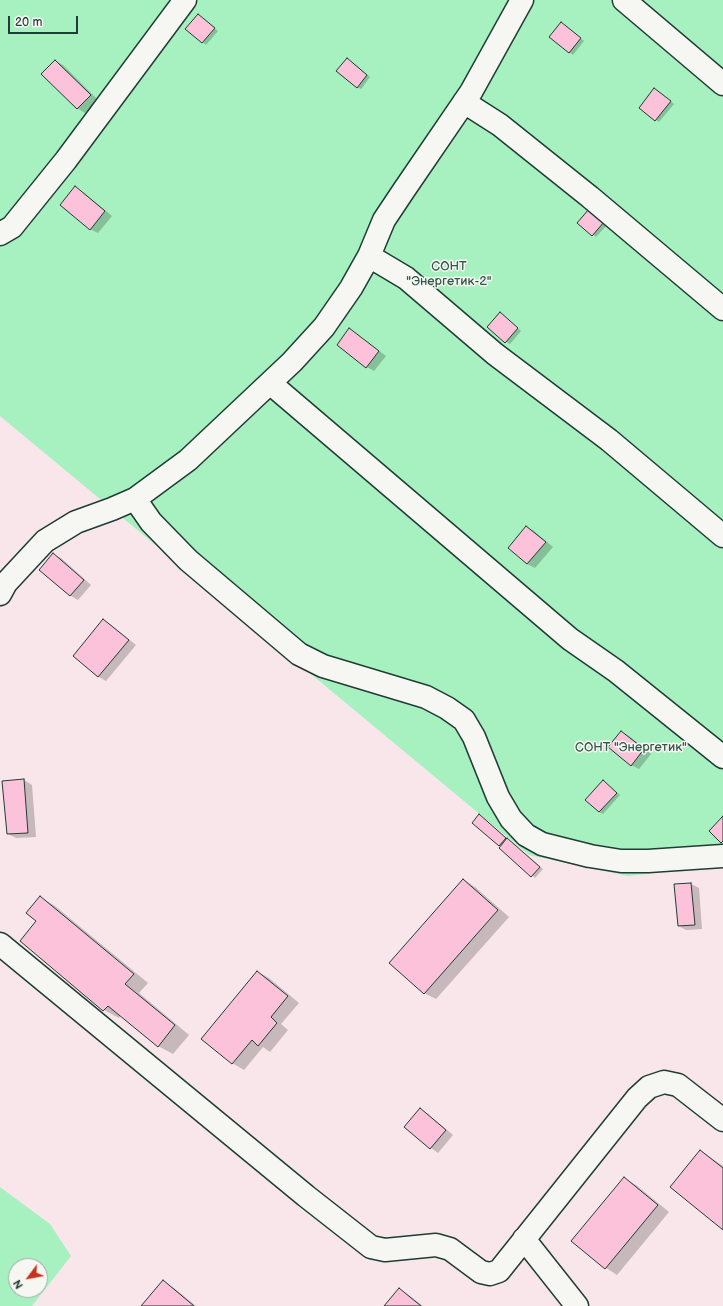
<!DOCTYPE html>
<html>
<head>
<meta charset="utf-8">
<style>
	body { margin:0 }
	#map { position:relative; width:723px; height:1306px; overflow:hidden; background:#f8e6ea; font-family:"Balsamiq Sans",sans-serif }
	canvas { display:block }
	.north { position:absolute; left:8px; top:1258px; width:40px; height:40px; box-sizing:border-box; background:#f6f6f2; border:1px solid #a0aca6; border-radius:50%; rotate:238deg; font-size:11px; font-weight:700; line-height:16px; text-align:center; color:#1f3d34 }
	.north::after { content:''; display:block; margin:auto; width:14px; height:18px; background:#c8321e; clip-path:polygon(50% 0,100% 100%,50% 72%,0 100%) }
	.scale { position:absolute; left:8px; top:16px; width:70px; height:18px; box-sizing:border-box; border:2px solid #1f3d34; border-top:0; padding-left:5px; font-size:12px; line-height:14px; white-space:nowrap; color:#1f3d34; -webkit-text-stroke:3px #f6f6f2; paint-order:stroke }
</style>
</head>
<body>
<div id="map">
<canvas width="723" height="1306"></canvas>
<div class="north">N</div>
<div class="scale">20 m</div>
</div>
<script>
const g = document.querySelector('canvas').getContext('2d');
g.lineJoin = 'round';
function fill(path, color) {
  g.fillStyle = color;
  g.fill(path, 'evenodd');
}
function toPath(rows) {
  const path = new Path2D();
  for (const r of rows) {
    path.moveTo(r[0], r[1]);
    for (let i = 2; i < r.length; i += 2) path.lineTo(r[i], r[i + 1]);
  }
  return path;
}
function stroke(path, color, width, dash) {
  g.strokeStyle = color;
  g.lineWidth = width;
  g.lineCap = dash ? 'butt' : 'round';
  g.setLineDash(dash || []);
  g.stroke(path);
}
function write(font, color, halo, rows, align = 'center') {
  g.font = font + ' "Balsamiq Sans",sans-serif';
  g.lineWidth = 3;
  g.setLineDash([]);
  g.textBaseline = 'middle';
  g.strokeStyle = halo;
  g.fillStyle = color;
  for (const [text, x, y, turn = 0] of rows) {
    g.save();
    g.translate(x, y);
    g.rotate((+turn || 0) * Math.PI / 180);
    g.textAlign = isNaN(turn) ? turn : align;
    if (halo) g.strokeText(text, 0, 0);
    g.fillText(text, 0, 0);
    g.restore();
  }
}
const green = toPath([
	[0,0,723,0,723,865,628,876,529,855,0,416],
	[0,1187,50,1224,71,1256,32,1306,0,1306],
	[16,1266,40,1266,40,1290,16,1290]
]);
const shadow = toPath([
	[201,17,218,31,206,45,186,29],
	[564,25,584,41,573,55,550,37],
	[55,61,63,65,98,100,85,113,77,108],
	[351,61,370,77,361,89,357,87],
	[658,91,674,104,659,122,656,120],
	[75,188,83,192,112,216,98,233,90,229],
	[589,210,607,225,596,237,578,222],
	[504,316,521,331,510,344,506,342],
	[350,329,386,356,374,371,367,367],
	[527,527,534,531,553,547,535,568,527,564],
	[53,554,61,558,91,585,78,600,71,596,40,570],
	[103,620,111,625,136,645,106,681,99,677,74,656],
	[622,732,629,736,651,754,639,769,631,765],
	[24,780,32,785,36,837,16,838,8,834],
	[603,781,620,795,603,814,599,812],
	[483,818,543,869,535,878,499,845],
	[464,880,475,887,509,917,436,999,424,993],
	[691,884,699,888,702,929,686,930,679,926],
	[40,897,55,906,148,983,139,993,189,1035,173,1054,158,1046,121,1015,119,1018,104,1010,38,921],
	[258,972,269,978,299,1003,281,1024,288,1030,270,1052,263,1047,244,1070,232,1063],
	[420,1109,428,1114,453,1135,438,1153,431,1148,406,1127],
	[701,1151,723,1166,723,1229],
	[624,1178,636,1185,669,1212,617,1275,606,1268,573,1241],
	[163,1282,174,1288,196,1306,143,1306],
	[399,1289,410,1296,423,1306,385,1306]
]);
const building = toPath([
	[198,14,215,28,202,43,185,29,198,14],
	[561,22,581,38,569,53,549,37,561,22],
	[347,58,367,75,357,88,336,71,347,58],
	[55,60,91,95,77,109,41,74,55,60],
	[654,88,671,101,655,121,639,108,654,88],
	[75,186,105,211,90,230,60,205,75,186],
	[589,209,604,222,592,236,577,223,589,209],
	[500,312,518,328,505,343,487,327,500,312],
	[349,328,379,351,366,368,337,345,349,328],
	[526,526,546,542,527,564,508,548,526,526],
	[53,553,84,580,70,596,39,570,53,553],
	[103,619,129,640,98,677,73,656,103,619],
	[621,731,644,749,631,766,608,747,621,731],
	[24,779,28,833,7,834,2,781,24,779],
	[603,780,617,793,599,812,585,800,603,780],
	[479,814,506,838,499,846,472,823,479,814],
	[723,816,723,841,721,843,709,831,723,816],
	[507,838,540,867,531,877,499,848,507,838],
	[463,879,498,910,424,994,389,963,463,879],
	[691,883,695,925,678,926,674,884,691,883],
	[40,896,134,974,125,984,175,1025,158,1047,108,1006,103,1011,20,941,36,921,26,913,40,896],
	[257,971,288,996,271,1017,277,1023,258,1046,252,1040,232,1064,201,1039,257,971],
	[420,1108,446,1130,430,1149,404,1127,420,1108],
	[700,1150,723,1168,723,1230,670,1187,700,1150],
	[624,1177,658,1205,605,1269,571,1241,624,1177],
	[163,1280,194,1306,141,1306,163,1280],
	[399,1288,421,1306,384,1306,399,1288]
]);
const minor = toPath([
	[624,0,723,84],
	[464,102,500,125,590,197,723,309],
	[0,234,12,227,66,160,185,0],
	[369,256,406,278,495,354,609,440,723,536],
	[270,383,570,639,616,671,723,757],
	[135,499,151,522,188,560,299,654,323,666,426,697,447,708,464,720,474,737,498,797,511,819,526,835,542,844,590,856,621,861,648,861,723,856],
	[0,594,6,583,45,541,76,522,112,509,135,499,188,460,292,362,324,327,351,288,369,256,384,220,404,190,471,92,522,0],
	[0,944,306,1196,371,1247,385,1250,436,1245,450,1249,481,1272,490,1274,499,1271,637,1098,649,1087,664,1082,678,1085,723,1120],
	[524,1239,577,1306]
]);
const parkNames = [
	["СОНТ",449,267],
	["\"Энергетик-2\"",449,282],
	["СОНТ \"Энергетик\"",631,748]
];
fill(green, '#a7f0bf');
fill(shadow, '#0003');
fill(building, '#fbc2d9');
stroke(building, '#1f3d34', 1);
stroke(minor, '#1f3d34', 25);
stroke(minor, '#f6f6f2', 22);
write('13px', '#335849', '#f6f6f2', parkNames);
</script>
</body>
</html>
